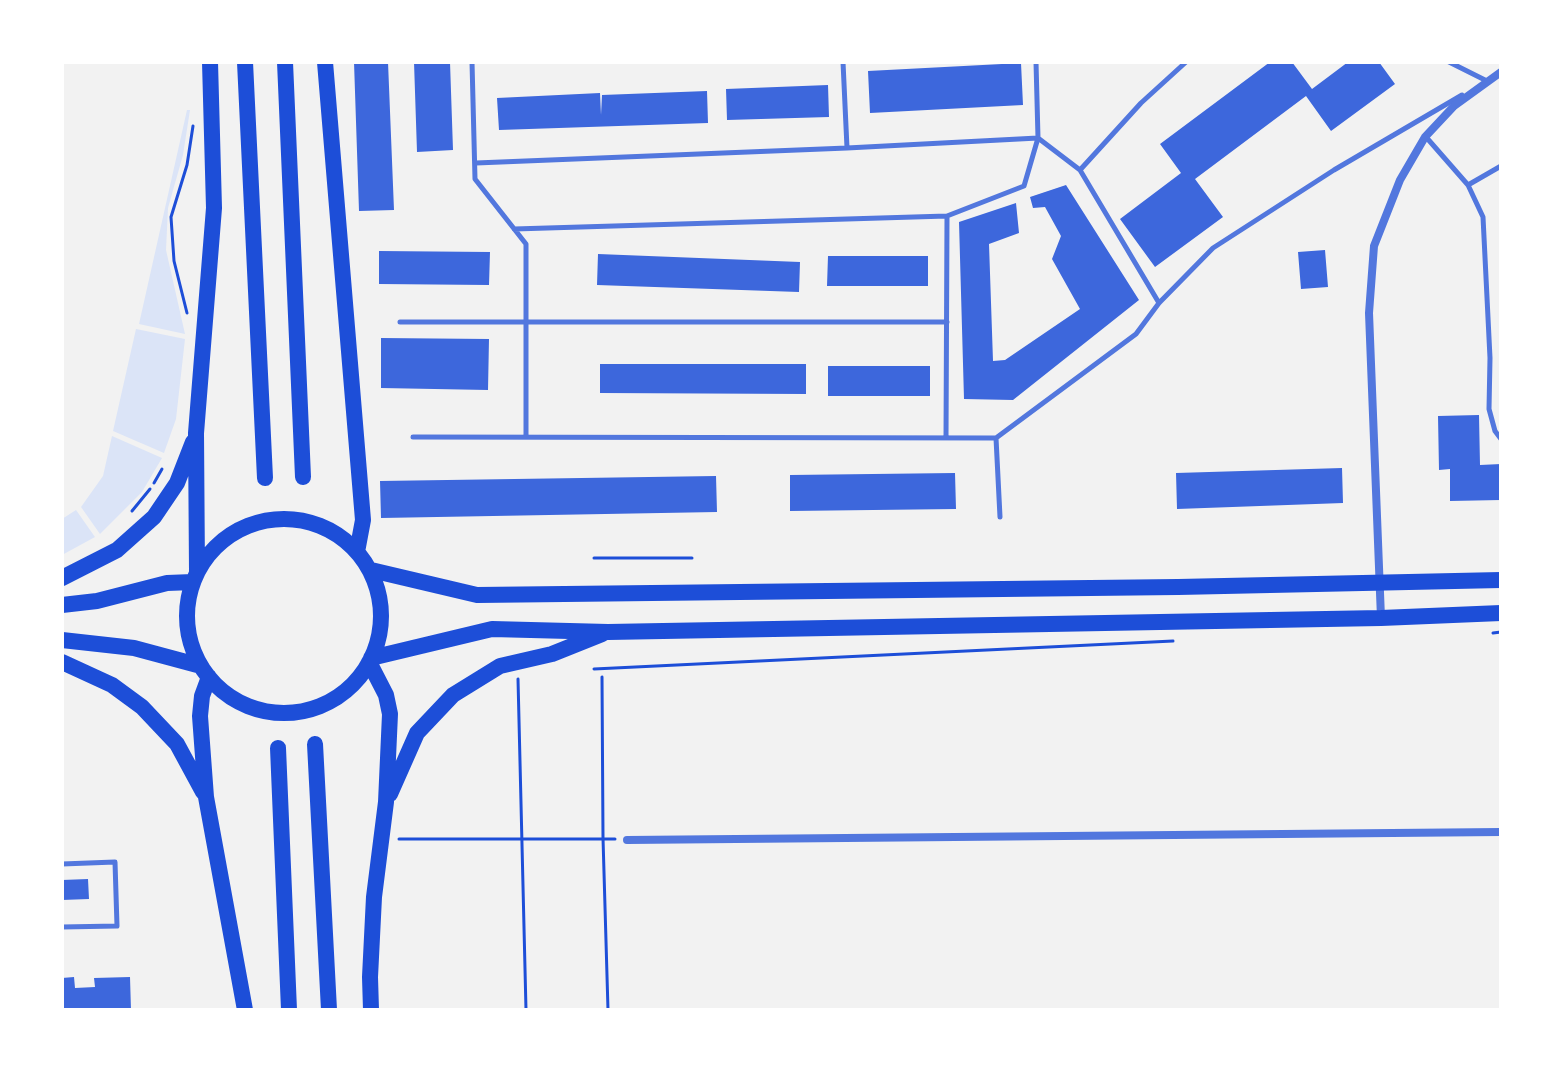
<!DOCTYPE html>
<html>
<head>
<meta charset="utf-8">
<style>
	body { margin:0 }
	#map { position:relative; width:1563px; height:1072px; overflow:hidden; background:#f2f2f2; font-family:Roboto,sans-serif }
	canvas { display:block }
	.frame { position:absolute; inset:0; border:64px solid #fff; pointer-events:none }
</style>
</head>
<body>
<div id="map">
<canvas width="1563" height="1072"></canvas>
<div class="frame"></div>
</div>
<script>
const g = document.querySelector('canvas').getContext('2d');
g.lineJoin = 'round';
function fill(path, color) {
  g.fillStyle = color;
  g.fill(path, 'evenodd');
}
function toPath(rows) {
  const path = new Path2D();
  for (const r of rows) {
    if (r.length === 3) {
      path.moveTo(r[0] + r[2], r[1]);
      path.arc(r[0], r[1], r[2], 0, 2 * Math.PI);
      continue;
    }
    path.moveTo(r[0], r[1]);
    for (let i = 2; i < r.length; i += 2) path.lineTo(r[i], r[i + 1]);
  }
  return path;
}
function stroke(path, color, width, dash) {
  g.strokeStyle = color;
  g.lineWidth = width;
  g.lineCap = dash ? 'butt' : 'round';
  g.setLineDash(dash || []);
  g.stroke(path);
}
const green = toPath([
	[187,110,190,110,183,155,168,208,166,250,185,334,139,324],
	[136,329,185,339,176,419,164,453,113,431],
	[112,436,162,458,142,492,100,534,81,507,103,476],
	[76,510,95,537,62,555,62,519]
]);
const building = toPath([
	[354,62,388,62,394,210,359,211],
	[414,62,450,62,453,150,417,152],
	[1270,62,1292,62,1312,89,1348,62,1379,62,1395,84,1331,131,1306,96,1195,179,1223,217,1155,267,1120,219,1181,173,1160,144],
	[1021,63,1023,105,870,113,868,71],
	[828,85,829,117,727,120,726,89],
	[707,91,708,123,499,130,497,98,600,93,601,115,602,95],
	[1066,185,1139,300,1013,400,964,399,959,222,1016,203,1019,233,989,244,993,361,1005,360,1080,309,1052,259,1061,236,1045,207,1033,208,1030,197],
	[1325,250,1328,287,1301,289,1298,252],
	[379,251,490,252,489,285,379,284],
	[598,254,800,262,799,292,597,285],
	[828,256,928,256,928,286,827,286],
	[381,338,489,339,488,390,381,388],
	[600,364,806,364,806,394,600,393],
	[828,366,930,366,930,396,828,396],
	[1479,415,1480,465,1501,464,1501,500,1450,501,1450,469,1439,470,1438,416],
	[1342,468,1343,503,1177,509,1176,473],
	[955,473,956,509,790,511,790,475],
	[716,476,717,512,381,518,380,481],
	[88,879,89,899,62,900,62,880],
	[74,977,75,988,95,987,94,978,130,977,131,1010,62,1010,62,978]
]);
const path = toPath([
	[187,313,174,261,171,217,187,165,193,126],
	[154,483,162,469],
	[132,511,150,489],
	[594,558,692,558],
	[1493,633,1501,632],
	[594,669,1173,641],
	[602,677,603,838,608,1010],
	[518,679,526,1010],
	[399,839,615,839]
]);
const service = toPath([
	[472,62,475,179,526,244,526,437],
	[843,62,847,148,1038,138,1024,186,947,216,946,438],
	[1036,62,1038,138,1080,170,1159,303],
	[1449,62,1487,81],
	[1426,137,1468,185,1483,217,1490,358,1489,409,1495,431,1501,439],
	[476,163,847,148],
	[1080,170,1141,103,1186,62],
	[1468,185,1501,166],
	[514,229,947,216],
	[400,322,947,322],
	[413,437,996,438],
	[1000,517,996,438,1136,334,1159,303,1213,248,1334,170,1462,95],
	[62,864,115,862,117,926,62,927]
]);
const minor = toPath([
	[1381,618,1369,313,1374,246,1400,180,1425,137,1454,106,1501,72],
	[627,840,1501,832]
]);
const primary = toPath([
	[245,62,265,478],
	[285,62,303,477],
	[325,62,363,520,357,552],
	[284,616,97],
	[371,570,477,595,1178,587,1501,580],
	[197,572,196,433,214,208,210,62],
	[62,578,117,550,154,517,177,483,193,442],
	[62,605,97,601,167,583,193,582],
	[62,640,134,648,201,666],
	[371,658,492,629,608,632,1381,618,1501,613],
	[62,662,112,685,142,707,177,744,203,792],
	[369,662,386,695,390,714,386,802,374,897,370,977,371,1010],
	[209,677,202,696,200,716,206,797,245,1010],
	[315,744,329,1010],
	[278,748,289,1010],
	[390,794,417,733,453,695,500,666,552,654,602,634]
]);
fill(green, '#dbe4f7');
fill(building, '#3d67dc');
stroke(path, '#1d4ed8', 3);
stroke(service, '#5277de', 5);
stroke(minor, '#5277de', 8);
stroke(primary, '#1d4ed8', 16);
</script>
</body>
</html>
